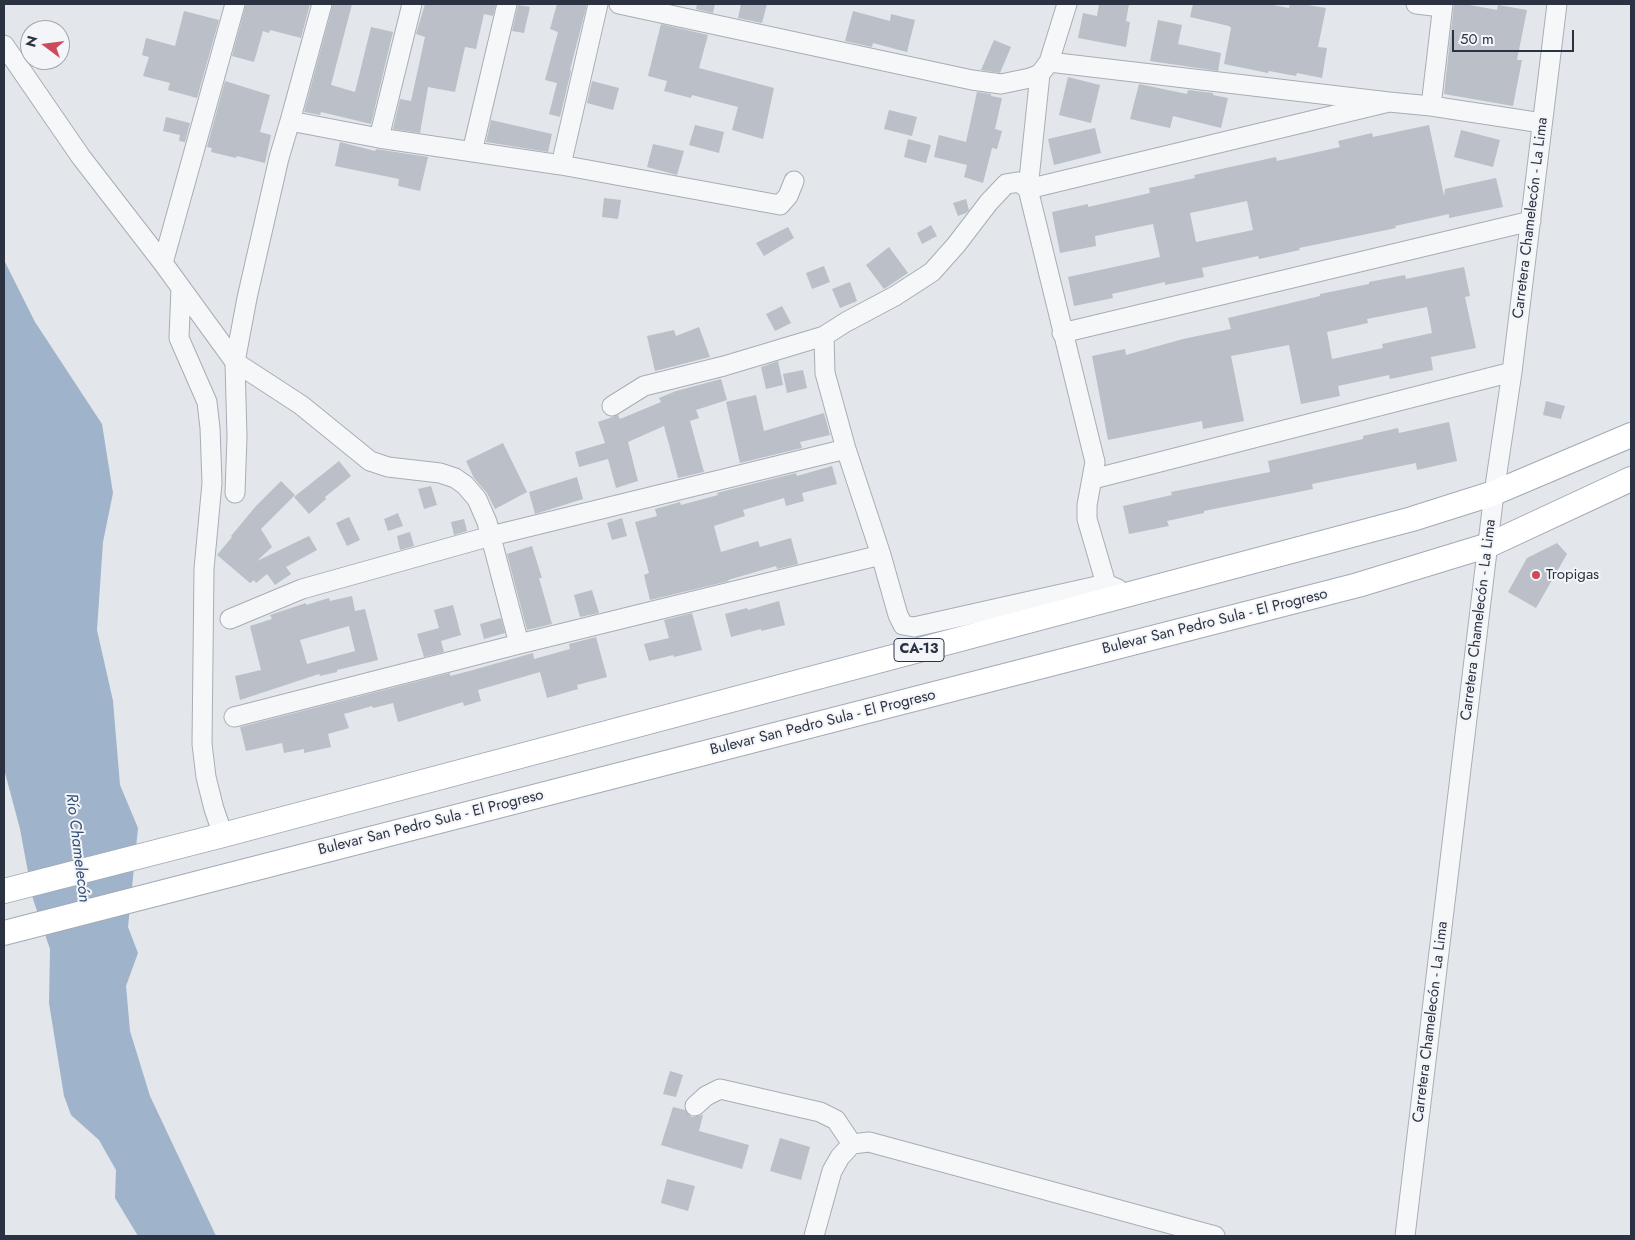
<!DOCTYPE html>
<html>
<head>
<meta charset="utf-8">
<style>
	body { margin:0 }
	#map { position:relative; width:1635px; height:1240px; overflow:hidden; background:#e3e6eb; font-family:Jost,sans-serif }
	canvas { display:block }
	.frame { position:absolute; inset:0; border:5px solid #2b3343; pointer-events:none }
	.north { position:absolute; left:20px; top:20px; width:50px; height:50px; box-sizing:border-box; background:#f3f5f8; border:1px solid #a3a7b0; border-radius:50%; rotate:285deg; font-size:14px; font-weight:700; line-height:20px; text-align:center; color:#2b3343 }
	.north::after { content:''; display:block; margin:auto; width:18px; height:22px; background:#cd4a5b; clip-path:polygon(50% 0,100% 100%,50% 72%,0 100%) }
	.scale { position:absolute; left:1452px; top:30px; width:122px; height:22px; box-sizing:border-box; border:2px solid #2b3343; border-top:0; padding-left:6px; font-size:15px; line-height:18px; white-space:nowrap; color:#2b3343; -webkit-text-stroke:4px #f3f5f8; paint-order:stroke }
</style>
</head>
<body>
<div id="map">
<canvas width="1635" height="1240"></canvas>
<div class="frame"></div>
<div class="north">N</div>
<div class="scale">50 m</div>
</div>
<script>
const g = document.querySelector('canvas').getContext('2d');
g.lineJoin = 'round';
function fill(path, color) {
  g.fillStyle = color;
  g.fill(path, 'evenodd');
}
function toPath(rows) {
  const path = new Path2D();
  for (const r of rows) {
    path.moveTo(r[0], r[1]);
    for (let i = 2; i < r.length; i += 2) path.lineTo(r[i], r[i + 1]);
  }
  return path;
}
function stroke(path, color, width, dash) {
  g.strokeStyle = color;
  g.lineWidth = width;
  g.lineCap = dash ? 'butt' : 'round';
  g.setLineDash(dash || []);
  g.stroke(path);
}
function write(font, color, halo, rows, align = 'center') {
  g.font = font + ' Jost,sans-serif';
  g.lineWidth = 4;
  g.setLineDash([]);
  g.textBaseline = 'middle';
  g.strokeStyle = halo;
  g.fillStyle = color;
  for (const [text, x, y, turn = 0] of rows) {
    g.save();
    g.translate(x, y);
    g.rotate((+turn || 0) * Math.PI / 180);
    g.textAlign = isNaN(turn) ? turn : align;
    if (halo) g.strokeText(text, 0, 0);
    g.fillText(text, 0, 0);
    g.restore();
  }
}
const water = toPath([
	[4,260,35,322,102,424,113,493,103,542,97,630,113,701,120,785,138,828,128,927,138,953,126,986,130,1031,150,1096,216,1236,138,1236,115,1198,116,1170,99,1140,71,1115,64,1096,49,1003,50,949,33,899,20,829,4,769]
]);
const building = toPath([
	[246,4,310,4,301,38,270,30,269,33,263,31,254,62,232,56],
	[333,4,352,4,331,85,355,92,371,27,393,32,371,124,321,112,320,115,304,112],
	[425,4,496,4,493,16,484,14,476,49,465,47,455,92,428,87,420,133,393,129,400,99,411,101,425,37,416,34],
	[557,4,587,4,570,70,571,71,560,117,549,114,557,83,545,80,558,32,550,29],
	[697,4,715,4,713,13,696,9],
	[741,4,767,4,762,23,738,18],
	[1099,4,1129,4,1126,21,1130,22,1126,47,1078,38,1083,13,1097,16],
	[1193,4,1267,4,1289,8,1290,4,1301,4,1326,8,1318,47,1327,48,1322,78,1297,73,1296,76,1269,71,1268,73,1224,64,1231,28,1229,26,1190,17],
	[1454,4,1464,4,1497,10,1498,5,1527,10,1517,60,1522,60,1513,106,1444,94],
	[518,5,530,7,524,33,512,31],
	[184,11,219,20,197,98,168,90,170,83,143,76,149,57,142,55,146,38,175,46],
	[853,11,890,21,891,14,915,20,907,52,873,43,872,47,845,41],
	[1158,20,1182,25,1178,44,1221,53,1218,71,1150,61],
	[661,24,708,35,699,68,774,88,763,139,732,130,738,107,692,95,691,98,664,91,667,81,648,76],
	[994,40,1011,47,1000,73,981,70],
	[1068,77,1100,85,1091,123,1059,115],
	[225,81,270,95,260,132,271,135,265,163,237,156,236,158,211,152,212,148,207,147],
	[592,81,619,88,613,110,587,103],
	[1139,84,1187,94,1188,90,1213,93,1213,95,1228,98,1221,128,1173,116,1170,128,1130,119],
	[977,92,991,94,991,96,1002,98,995,129,1002,131,997,149,992,148,983,183,964,177,967,165,934,157,939,135,966,142],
	[889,110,917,117,912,136,884,129],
	[166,117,190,123,185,142,179,141,180,135,163,131],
	[491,120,552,134,548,152,486,142],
	[695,125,724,132,719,153,689,145],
	[1429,125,1444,196,1445,189,1496,178,1503,207,1449,218,1449,214,1395,226,1396,228,1299,248,1300,250,1259,259,1258,256,1202,268,1204,277,1165,285,1165,282,1112,294,1113,298,1074,306,1068,277,1160,257,1153,224,1095,236,1096,246,1060,253,1052,212,1088,204,1088,207,1150,193,1149,188,1195,178,1194,175,1276,157,1277,161,1340,147,1338,141,1372,133,1373,137],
	[1247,201,1253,230,1196,242,1190,213],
	[1095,128,1101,153,1054,165,1048,139],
	[1461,130,1500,140,1493,167,1454,157],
	[908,139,931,145,926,163,904,157],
	[340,142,375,151,376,149,428,157,420,191,398,186,399,179,335,166],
	[653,144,684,151,677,175,647,167],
	[604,198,621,200,618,219,602,217],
	[966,199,969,210,966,213,958,216,953,203],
	[931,225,937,236,922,244,917,233],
	[788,227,794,238,764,256,756,243],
	[889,247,908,273,884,289,866,265],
	[824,266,830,282,812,289,806,273],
	[1464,267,1470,296,1465,297,1476,348,1431,357,1433,370,1390,379,1389,375,1338,386,1340,396,1301,404,1289,345,1231,356,1244,421,1203,429,1202,421,1108,440,1092,356,1125,349,1126,355,1183,339,1231,329,1228,318,1320,296,1320,294,1369,284,1369,282,1405,275,1406,279],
	[1427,307,1432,333,1382,344,1383,348,1332,359,1327,332,1368,323,1367,319],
	[850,282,857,301,840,308,832,289],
	[782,306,791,323,775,331,766,314],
	[699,327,710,357,655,371,647,336,674,330,676,336],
	[778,361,783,385,766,389,761,367],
	[803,370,807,388,787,393,783,374],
	[721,379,727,400,696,410,699,418,690,421,704,472,678,478,664,426,628,442,638,481,616,488,608,459,579,467,575,452,605,443,598,422,618,415,620,419,661,402,659,398,676,391],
	[756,395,764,431,824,413,830,435,800,442,802,448,740,463,726,402],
	[1546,401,1565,406,1561,419,1543,415],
	[1449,422,1457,461,1417,470,1416,463,1312,484,1313,489,1204,511,1204,513,1167,521,1169,526,1129,534,1123,506,1172,495,1171,492,1270,472,1268,461,1363,439,1363,436,1398,428,1399,433],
	[503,443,527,492,495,509,487,493,474,478,466,461],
	[339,461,351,476,325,497,326,499,309,514,294,497],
	[832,466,837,484,802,493,804,501,786,506,784,498,743,510,745,516,714,526,721,552,758,541,760,547,791,538,798,564,777,569,776,566,728,580,729,581,650,600,644,575,649,573,635,522,657,516,655,509,680,502,681,505,718,495,717,493,732,489,796,473,797,476],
	[577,477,583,499,535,514,529,492],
	[281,481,295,495,261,529,272,547,257,561,309,536,317,550,286,567,291,574,275,585,267,574,256,583,254,580,250,583,217,555,232,537,231,536,256,506],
	[431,486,437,505,424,509,418,489],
	[398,513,403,526,388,531,384,519],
	[349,517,360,540,347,546,336,523],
	[622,518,627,536,612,540,607,523],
	[464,519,467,531,454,535,451,522],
	[410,532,414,546,400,550,397,536],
	[1557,543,1567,554,1536,608,1508,592,1527,558],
	[532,546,542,578,539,578,552,624,527,630,507,554],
	[592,590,599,613,580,617,574,595],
	[352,596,355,611,365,609,378,660,337,670,337,672,320,676,319,674,240,700,235,676,261,670,250,626,272,619,270,615,306,603,306,605,329,598,330,601],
	[349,626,355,651,307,664,300,640],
	[779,601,785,625,761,631,761,629,731,637,725,614,747,608,748,610],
	[453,605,461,635,441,641,444,652,424,657,417,634,439,628,434,610],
	[692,613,702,650,674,657,673,655,649,661,644,644,669,638,664,620],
	[501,618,505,633,484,639,480,624],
	[596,637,607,677,577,685,578,689,547,698,540,672,478,690,481,701,464,706,463,702,398,722,393,703,373,708,372,706,344,714,349,728,328,734,331,747,304,753,304,749,284,753,282,743,246,751,240,727,450,673,450,676,473,670,533,653,534,659,570,649,569,644],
	[670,1071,683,1075,676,1097,663,1094],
	[673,1107,685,1110,692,1117,703,1115,699,1131,749,1145,742,1169,661,1145],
	[780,1138,810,1147,801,1180,770,1171],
	[667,1179,695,1186,688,1211,661,1203]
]);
const minor = toPath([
	[322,4,290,121,379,138,561,165,780,205,788,196,794,181],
	[619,4,972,80,1001,84,1030,78,1040,74],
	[1067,4,1049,62,1040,74,1028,189,1095,462,1087,505,1087,519,1106,584],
	[1416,4,1442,7],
	[4,45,81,157,163,263,235,362,301,405,370,461,388,467,440,473,455,478,465,485,477,499,487,522,519,644],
	[1049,62,1389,102,1431,106,1542,123],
	[1431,106,1443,4],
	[379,138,412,4],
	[472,152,507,4],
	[561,165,598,4],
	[163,263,235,4],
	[181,288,179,338,207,402,210,428,212,483,204,569,202,744,206,777,214,809,223,835],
	[1062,333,1531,221],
	[824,336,825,373,846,449,881,555,898,615,903,625,914,627,1106,584,1118,589],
	[612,406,644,386,724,366,824,336,846,322,895,296,932,272,956,245,989,202,1006,184,1019,182,1028,189,1389,102],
	[1093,479,1512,372],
	[235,493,237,437,235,362,247,298,279,158,290,121],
	[230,619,302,589,491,536,846,449],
	[234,717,519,644,881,555],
	[695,1106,706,1096,720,1089,820,1112,836,1120,852,1144],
	[814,1236,832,1171,840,1157,852,1144,869,1142,1215,1236],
	[1405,1236,1494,493,1512,372,1557,4]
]);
const major = toPath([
	[4,891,223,835,1412,519,1494,493,1631,435],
	[4,933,1358,585,1489,545,1631,479]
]);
const markers = [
	[1536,575,5,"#cd4a5b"]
];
const shields = [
	[919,650,50]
];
const shieldNames = [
	["CA-13",919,650]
];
const streetNames = [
	["Carretera Chamelecón - La Lima",1531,218,-83],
	["Carretera Chamelecón - La Lima",1479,620,-83],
	["Bulevar San Pedro Sula - El Progreso",1215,622,-14],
	["Bulevar San Pedro Sula - El Progreso",823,723,-14],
	["Bulevar San Pedro Sula - El Progreso",431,823,-14],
	["Carretera Chamelecón - La Lima",1431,1022,-83]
];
const poiNames = [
	["Tropigas",1546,575]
];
const waterNames = [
	["Río Chamelecón",77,848,83]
];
fill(water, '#9fb3ca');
fill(building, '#babfc8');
stroke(minor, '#a8adb5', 21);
stroke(major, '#a2aab7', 26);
stroke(minor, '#f6f7f9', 19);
stroke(major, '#fff', 24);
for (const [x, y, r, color] of markers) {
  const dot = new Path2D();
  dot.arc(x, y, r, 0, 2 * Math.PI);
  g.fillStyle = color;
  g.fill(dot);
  stroke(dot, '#f3f5f8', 2);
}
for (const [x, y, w] of shields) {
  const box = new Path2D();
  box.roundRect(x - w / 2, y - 11.5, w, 23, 4);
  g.fillStyle = '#f3f5f8';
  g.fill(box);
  stroke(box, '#2b3343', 1);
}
write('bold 14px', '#2b3343', null, shieldNames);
write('15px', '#2b3343', '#f3f5f8', streetNames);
write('15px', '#2b3343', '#f3f5f8', poiNames, 'left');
write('italic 16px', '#355177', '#f3f5f8', waterNames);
</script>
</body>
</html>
